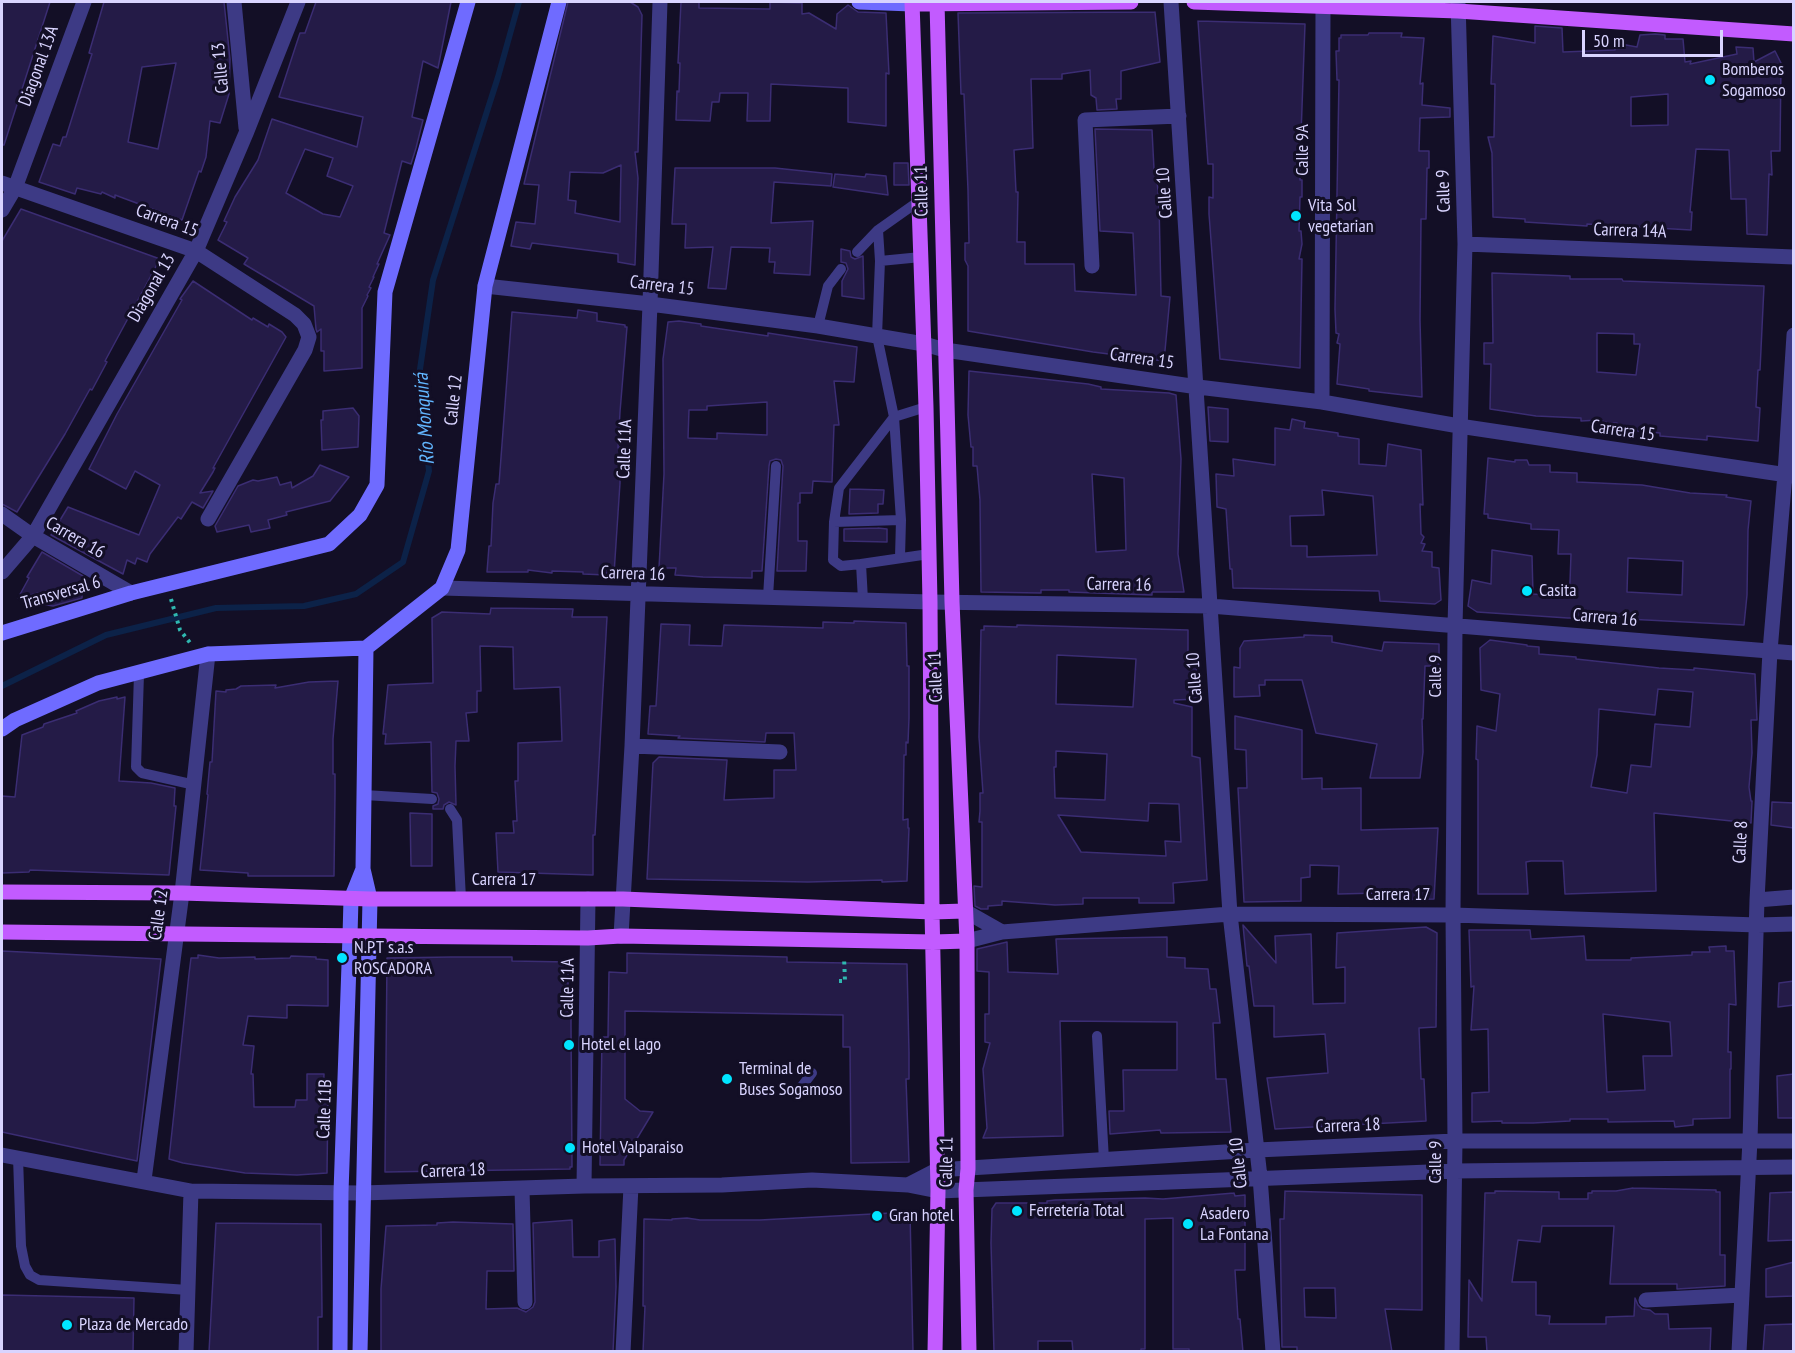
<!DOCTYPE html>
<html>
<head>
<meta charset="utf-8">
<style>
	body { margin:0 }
	#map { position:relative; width:1795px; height:1353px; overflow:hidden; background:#130f26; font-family:"PT Sans Narrow",sans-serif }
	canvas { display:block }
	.frame { position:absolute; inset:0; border:3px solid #d9d4ff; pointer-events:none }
	.scale { position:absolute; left:1582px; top:30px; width:141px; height:27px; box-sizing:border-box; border:3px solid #d9d4ff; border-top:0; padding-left:8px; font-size:18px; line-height:21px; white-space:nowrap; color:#d9d4ff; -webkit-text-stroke:4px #130f26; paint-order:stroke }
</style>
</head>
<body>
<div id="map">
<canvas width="1795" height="1353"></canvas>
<div class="frame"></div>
<div class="scale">50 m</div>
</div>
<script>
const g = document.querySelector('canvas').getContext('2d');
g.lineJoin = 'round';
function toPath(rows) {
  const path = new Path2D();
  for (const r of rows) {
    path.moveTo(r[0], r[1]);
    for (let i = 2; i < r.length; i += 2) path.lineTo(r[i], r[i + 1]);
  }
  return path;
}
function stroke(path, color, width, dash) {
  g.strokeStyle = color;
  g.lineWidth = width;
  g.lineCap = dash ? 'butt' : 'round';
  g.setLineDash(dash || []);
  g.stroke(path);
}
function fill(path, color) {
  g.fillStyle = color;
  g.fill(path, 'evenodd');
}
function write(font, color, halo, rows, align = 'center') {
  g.font = font + ' "PT Sans Narrow",sans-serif';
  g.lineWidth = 6;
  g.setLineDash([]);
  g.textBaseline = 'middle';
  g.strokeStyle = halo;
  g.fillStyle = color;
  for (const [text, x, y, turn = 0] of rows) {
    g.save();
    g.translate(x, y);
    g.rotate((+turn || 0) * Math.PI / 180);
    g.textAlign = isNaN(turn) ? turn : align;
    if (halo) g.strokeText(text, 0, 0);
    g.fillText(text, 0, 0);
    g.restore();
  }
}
const stream = toPath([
	[2,686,106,635,216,608,304,606,356,594,403,562,429,471,419,376,433,280,498,77,519,2]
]);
const building = toPath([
	[2,2,50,2,4,145,2,145,2,2],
	[104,2,224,2,230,59,229,94,220,123,210,121,206,157,201,172,199,171,182,220,115,195,115,198,102,192,101,194,77,188,75,194,39,182,53,144,60,146,63,137,66,137,92,54,89,53,104,2],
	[176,63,158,149,128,142,142,67,176,63],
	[316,2,451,2,438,68,423,61,412,117,423,120,416,148,411,164,402,161,384,233,390,235,377,264,379,264,373,277,374,277,369,287,371,288,367,295,368,296,362,308,362,368,324,371,324,351,321,351,321,329,317,332,316,329,314,306,244,264,248,258,218,240,227,222,224,221,235,197,258,160,272,119,357,147,363,117,279,97,297,42,300,33,305,33,316,2],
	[305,149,333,158,327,176,353,186,340,217,323,214,286,193,305,149],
	[568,2,630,2,638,7,642,15,638,152,635,152,638,178,635,265,618,262,618,254,532,243,530,249,511,246,516,222,535,224,539,185,524,184,568,2],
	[621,165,620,222,575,213,576,201,568,200,570,172,603,173,621,165],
	[681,2,699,2,699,8,770,9,770,2,802,3,802,14,809,13,836,29,837,14,848,5,858,12,886,13,889,74,886,73,886,126,848,122,848,88,771,84,770,121,747,121,748,93,720,93,719,102,712,102,710,121,676,120,677,91,679,92,680,63,678,63,681,2],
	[1155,12,1160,62,1121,71,1121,99,1116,99,1117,109,1097,110,1096,98,1091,95,1090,70,1062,74,1062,79,1031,79,1033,148,1014,150,1016,192,1018,192,1017,242,1025,242,1025,264,1074,264,1075,291,1136,295,1133,233,1100,231,1095,129,1152,130,1154,169,1156,169,1159,203,1161,296,1170,297,1164,361,1093,352,968,331,968,266,965,260,965,243,969,243,968,190,964,94,961,94,958,13,1155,12],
	[1198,21,1305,24,1300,163,1300,180,1302,180,1302,197,1300,197,1299,231,1301,231,1302,244,1299,259,1302,259,1300,368,1220,359,1209,214,1209,197,1213,198,1213,164,1208,164,1198,21],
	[1535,26,1562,28,1563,52,1615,50,1615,43,1637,47,1640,35,1655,34,1665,35,1665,39,1683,39,1685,62,1691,61,1690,64,1737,54,1736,47,1753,48,1754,62,1775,51,1781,63,1780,151,1771,151,1772,175,1769,174,1767,235,1747,234,1746,199,1731,199,1729,150,1696,149,1690,212,1692,212,1691,230,1587,224,1587,226,1525,222,1525,219,1493,217,1492,153,1488,137,1494,137,1495,84,1491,84,1493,36,1535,43,1535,26],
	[1668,94,1668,125,1631,126,1631,97,1668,94],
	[1369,33,1402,33,1401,37,1424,38,1420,84,1423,83,1422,105,1450,108,1450,117,1420,118,1419,151,1429,151,1429,168,1427,168,1426,219,1421,219,1420,320,1422,397,1369,391,1369,389,1337,384,1340,344,1337,343,1339,334,1336,333,1335,309,1339,80,1337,80,1336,51,1339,51,1339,38,1341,38,1341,35,1368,35,1369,33],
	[894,163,908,163,909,185,894,185,894,163],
	[675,168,775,168,832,174,831,186,774,182,771,223,813,221,810,275,774,273,775,262,769,262,770,248,731,247,726,289,708,288,713,247,685,248,686,224,672,224,675,168],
	[835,174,865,177,866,174,886,176,888,195,833,187,835,174],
	[21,209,160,259,105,361,107,362,92,390,90,389,65,434,17,512,2,504,2,241,21,209],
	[841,249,850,251,851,257,855,259,863,256,864,299,842,296,842,281,848,269,846,263,841,262,841,249],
	[1492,273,1570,276,1570,279,1622,279,1623,281,1764,286,1760,370,1758,370,1756,407,1760,408,1758,441,1707,436,1707,440,1660,436,1660,433,1627,430,1626,427,1617,427,1617,423,1608,423,1599,420,1581,421,1581,418,1536,416,1490,409,1491,364,1484,364,1484,343,1493,343,1492,273],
	[1597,333,1634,334,1634,344,1640,344,1636,375,1597,372,1597,333],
	[193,281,252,320,253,318,268,327,269,324,282,332,286,337,213,468,215,468,213,472,200,493,213,491,203,508,192,502,181,519,178,517,150,554,147,562,137,558,135,564,127,560,123,574,51,535,68,507,139,535,160,485,135,471,126,489,89,469,117,414,182,300,180,299,193,281],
	[578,310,597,313,597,321,625,325,625,327,627,327,620,412,618,448,620,447,620,483,614,574,606,573,606,575,583,574,583,572,552,571,552,573,528,570,528,572,487,572,489,546,491,546,493,503,496,484,499,484,512,312,577,318,578,310],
	[679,321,701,324,701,326,768,336,768,333,857,347,854,382,834,381,839,425,834,425,832,482,813,481,812,493,800,493,800,503,798,503,798,541,807,541,806,571,777,571,783,466,781,460,776,459,770,461,769,466,762,571,752,571,752,578,703,577,675,575,676,568,659,568,664,474,663,359,668,322,679,321],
	[767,402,767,435,717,433,717,439,688,438,689,410,707,410,707,406,767,402],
	[969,371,1088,384,1101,387,1101,389,1169,393,1176,395,1181,459,1178,554,1184,592,1152,592,1152,595,1069,592,1069,590,1041,590,1041,593,981,592,980,500,977,466,973,466,973,447,971,447,968,415,969,371],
	[1092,474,1124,478,1126,550,1096,552,1092,474],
	[1208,407,1228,409,1228,442,1210,441,1208,407],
	[353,408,359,416,358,447,322,450,321,420,323,420,323,411,353,408],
	[1292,419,1305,422,1304,428,1338,433,1338,436,1359,439,1359,464,1386,466,1388,444,1421,450,1423,505,1420,504,1421,534,1424,537,1421,543,1425,544,1422,551,1432,552,1432,567,1439,568,1441,600,1435,604,1380,601,1379,591,1233,588,1232,569,1230,569,1226,509,1217,507,1216,474,1234,476,1233,459,1275,465,1275,428,1290,430,1292,419],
	[1322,490,1373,496,1377,555,1307,557,1307,546,1291,546,1290,516,1324,515,1322,490],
	[1488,458,1515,462,1515,460,1527,460,1529,465,1550,465,1550,472,1577,473,1577,482,1642,485,1690,493,1727,495,1726,497,1751,501,1748,530,1747,595,1744,625,1627,619,1627,617,1589,614,1589,618,1568,618,1477,612,1468,606,1472,580,1491,584,1492,550,1532,556,1533,594,1568,597,1570,582,1571,554,1558,554,1559,530,1531,529,1531,524,1488,518,1488,514,1484,514,1488,458],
	[1628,558,1683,561,1682,595,1627,592,1628,558],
	[320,465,349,477,330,501,286,512,287,515,268,520,270,528,251,532,249,525,217,532,215,526,238,486,253,480,258,481,277,477,280,485,291,482,292,488,313,476,320,465],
	[850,489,884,490,883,504,878,504,878,513,849,514,850,489],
	[878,528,887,529,887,542,844,541,844,529,878,528],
	[42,552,83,576,82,598,53,606,41,604,47,591,18,598,29,578,27,577,42,552],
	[491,608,573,609,572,617,607,617,595,835,593,835,593,875,498,872,496,833,514,833,513,821,517,821,515,781,518,781,518,743,562,741,560,687,514,689,513,647,480,646,481,691,477,691,477,712,466,713,469,741,456,741,455,766,456,805,449,802,444,805,443,809,433,809,433,806,438,804,439,799,437,793,432,792,431,742,385,744,386,734,383,734,388,685,433,683,432,618,442,612,490,614,491,608],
	[854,621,906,623,907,666,909,666,909,718,908,743,906,742,906,755,904,755,903,820,908,819,908,828,909,828,907,881,882,882,882,880,808,882,647,879,653,763,659,757,727,760,724,800,774,798,774,770,796,770,794,733,766,733,765,742,678,738,680,736,648,734,650,706,656,706,661,624,690,625,689,645,722,646,724,625,823,628,823,622,854,623,854,621],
	[1017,625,1188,630,1188,661,1196,662,1198,699,1174,700,1174,703,1192,707,1192,756,1200,758,1207,880,1173,883,1174,903,1139,903,1139,898,1083,898,1083,904,1055,905,1002,901,1002,905,988,906,988,909,981,909,975,906,974,886,982,887,982,822,979,822,980,811,980,793,983,793,979,737,981,630,984,630,984,626,1017,627,1017,625],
	[1057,655,1136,659,1133,707,1056,704,1057,655],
	[1056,751,1107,754,1105,800,1055,798,1054,767,1056,767,1056,751],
	[1149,803,1179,804,1181,842,1165,841,1166,856,1081,852,1058,815,1148,821,1149,803],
	[1304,635,1332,636,1332,642,1382,651,1384,642,1439,644,1439,666,1425,666,1423,719,1422,719,1423,752,1420,778,1370,778,1377,744,1316,733,1302,680,1265,680,1265,685,1259,685,1260,696,1234,697,1234,667,1240,668,1240,648,1244,641,1304,637,1304,635],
	[1490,640,1527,645,1527,646,1539,647,1539,654,1576,657,1576,659,1659,668,1694,670,1694,668,1755,674,1757,720,1751,720,1752,753,1749,787,1751,801,1752,801,1751,823,1654,813,1656,891,1565,894,1563,861,1531,861,1526,862,1528,894,1478,894,1478,760,1476,759,1477,726,1496,731,1500,694,1481,690,1480,648,1490,640],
	[1658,689,1693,692,1690,727,1655,724,1651,767,1631,765,1627,793,1591,787,1597,755,1599,709,1655,715,1658,689],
	[338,681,333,739,333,774,335,774,335,792,334,876,248,876,248,873,200,870,208,795,207,794,210,762,212,762,216,691,226,692,226,690,236,689,241,686,276,685,275,688,309,682,338,681],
	[117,697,117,699,125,697,119,781,151,783,175,788,174,806,176,806,169,875,30,870,29,872,2,873,2,796,15,797,22,735,43,727,44,724,77,713,76,711,99,701,117,697],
	[1235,716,1302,730,1302,779,1322,778,1322,789,1361,788,1361,830,1438,828,1434,899,1378,900,1379,893,1338,894,1339,866,1310,865,1310,877,1301,878,1301,901,1244,902,1238,788,1247,788,1246,750,1235,749,1235,716],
	[1772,802,1794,803,1794,828,1771,825,1772,802],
	[410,813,432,814,432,866,411,866,410,813],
	[1243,925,1276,963,1275,936,1311,934,1313,1004,1345,1003,1345,967,1336,968,1337,933,1426,927,1437,933,1436,1027,1419,1028,1421,1079,1424,1079,1426,1121,1275,1129,1267,1078,1328,1073,1325,1034,1274,1037,1274,1006,1254,1006,1249,966,1247,966,1243,925],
	[1469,930,1530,930,1531,939,1584,936,1586,960,1631,960,1631,958,1692,955,1692,952,1710,952,1709,947,1726,946,1726,951,1734,951,1736,1005,1729,1004,1728,1052,1731,1052,1731,1069,1730,1069,1730,1118,1693,1119,1693,1125,1675,1127,1674,1121,1608,1122,1608,1119,1570,1119,1570,1121,1533,1123,1502,1123,1502,1121,1472,1122,1472,1093,1489,1092,1488,1029,1471,1030,1474,986,1471,987,1469,930],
	[1603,1014,1670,1022,1672,1056,1643,1056,1645,1090,1607,1092,1603,1014],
	[1167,937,1167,957,1185,958,1185,968,1208,969,1210,989,1216,989,1220,1023,1213,1023,1216,1079,1226,1079,1231,1132,1161,1133,1160,1130,1110,1134,1109,1111,1124,1111,1123,1070,1177,1070,1177,1022,1060,1021,1063,1136,983,1138,987,1128,983,1069,990,1043,985,1042,985,1014,989,1014,989,972,977,971,977,949,1007,942,1008,972,1058,974,1056,939,1167,937],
	[2,951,161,959,137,1161,2,1132,2,951],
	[627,953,787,957,787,962,907,964,909,1053,909,1079,906,1079,909,1162,851,1163,850,1047,843,1047,843,1015,625,1011,625,1099,640,1111,653,1112,624,1160,624,1165,600,1165,602,1037,608,1037,609,972,627,973,627,953],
	[198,955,219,958,255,957,255,959,290,958,291,956,316,957,316,959,328,960,328,1006,287,1005,287,1018,248,1016,243,1045,254,1046,251,1074,253,1074,254,1107,295,1107,296,1100,307,1100,307,1074,324,1074,323,1094,326,1094,328,1097,327,1173,297,1175,245,1173,183,1163,169,1159,189,974,191,958,198,958,198,955],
	[452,957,512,957,512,961,568,962,568,1012,571,1012,571,1026,572,1167,570,1167,570,1169,385,1172,387,958,452,957],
	[1794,981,1794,1005,1778,1007,1779,983,1794,981],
	[1794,1074,1794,1118,1778,1118,1777,1076,1794,1074],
	[1633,1188,1716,1190,1716,1192,1720,1192,1720,1255,1725,1255,1725,1286,1677,1289,1677,1284,1610,1284,1614,1226,1542,1226,1540,1242,1518,1240,1512,1282,1536,1282,1536,1315,1550,1316,1549,1324,1606,1324,1606,1317,1634,1316,1635,1298,1638,1305,1642,1309,1650,1310,1655,1314,1668,1314,1669,1329,1711,1328,1710,1352,1487,1352,1486,1337,1468,1337,1469,1280,1482,1301,1485,1193,1495,1193,1495,1191,1559,1192,1559,1199,1588,1199,1588,1193,1592,1193,1592,1191,1616,1191,1633,1188],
	[1285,1191,1422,1195,1422,1310,1385,1309,1392,1352,1297,1352,1297,1347,1282,1347,1280,1219,1284,1219,1285,1191],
	[1304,1288,1335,1288,1336,1318,1305,1317,1304,1288],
	[1794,1192,1794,1240,1768,1241,1770,1193,1794,1192],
	[1234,1193,1235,1196,1245,1195,1245,1270,1235,1270,1238,1319,1240,1319,1243,1352,1189,1352,1189,1349,1173,1349,1173,1218,1145,1219,1145,1349,1141,1349,1141,1352,1073,1352,1072,1341,1038,1341,1038,1352,994,1352,991,1243,992,1209,996,1203,1047,1203,1047,1201,1055,1200,1145,1198,1163,1199,1234,1193],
	[910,1212,913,1352,643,1352,645,1306,643,1306,644,1219,672,1220,672,1219,687,1218,700,1220,760,1220,910,1212],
	[572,1220,573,1257,599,1257,599,1241,615,1239,616,1287,613,1352,381,1352,381,1289,386,1226,437,1225,437,1223,453,1222,513,1224,514,1271,487,1271,486,1309,517,1308,526,1312,533,1307,535,1302,533,1223,572,1220],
	[216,1223,321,1224,322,1312,322,1317,318,1317,318,1352,209,1352,216,1223],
	[1794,1262,1794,1296,1766,1297,1766,1269,1794,1262],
	[2,1295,134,1298,133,1352,2,1352,2,1295],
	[1794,1324,1794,1352,1763,1352,1765,1325,1794,1324]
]);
const path = toPath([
	[171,599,180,630,191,644],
	[839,981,845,981,844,957]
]);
const lane = toPath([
	[878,230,880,261],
	[857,252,878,230,919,201],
	[818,326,828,286,841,269],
	[834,522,901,520],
	[900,557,901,520,894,417,877,336,880,261,921,257],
	[861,564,841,566,833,560,834,522,839,488,894,417,926,407],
	[768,597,776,466],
	[863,600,861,564,929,554],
	[139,674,136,767,142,773,195,785],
	[364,795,432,799],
	[450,809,457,820,461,899],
	[1097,1036,1104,1160],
	[796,1094,812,1073],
	[18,1157,21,1246,25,1266,30,1275,39,1280,188,1290]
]);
const street = toPath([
	[234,2,246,128],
	[1171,2,1230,914,1260,1177,1273,1352],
	[2,183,196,251,295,315,304,324,309,337,305,350,208,519],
	[2,210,15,188,84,2],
	[1465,244,1794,257],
	[1092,266,1085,120,1179,116],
	[485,286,650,304,818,326,924,344,945,350,1198,387,1322,402,1459,426,1794,476],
	[1322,402,1323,5],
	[2,514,33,536,131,593],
	[2,572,33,536,196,251,247,131,298,2],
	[442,588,930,602,1210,606,1794,653],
	[632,746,780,752],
	[1757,900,1794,897],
	[965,911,1002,932],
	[621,936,632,746,650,304,660,2],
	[967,941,1002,932,1230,914,1453,915,1758,925,1794,924],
	[2,1155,191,1191,362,1193,584,1186,722,1185,812,1180,908,1185,938,1191,1455,1171,1794,1167],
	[144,1180,182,893,208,654],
	[908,1185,937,1170,1257,1150,1455,1141,1794,1141],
	[584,1186,588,899],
	[522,1189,525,1302],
	[1646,1300,1742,1295],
	[186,1352,191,1191],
	[623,1352,631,1186],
	[1452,1352,1455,1141,1453,915,1455,626,1465,244,1458,2],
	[1739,1352,1750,1140,1757,900,1770,651,1785,474,1794,335]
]);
const secondary = toPath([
	[859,2,912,4],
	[2,633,131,593,329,544,360,515,377,485,385,292,468,2],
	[2,729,15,720,98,683,208,654,366,648,442,588,458,550,485,286,559,2],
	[340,1352,341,1192,350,936,351,899,363,869],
	[360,1352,370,899,363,869,366,648]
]);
const primary = toPath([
	[912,2,926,407,930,602,932,912,938,1191,935,1352],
	[937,2,952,602,967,941,968,1169,966,1190,969,1352],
	[1194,2,1458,11,1794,34],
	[912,4,1131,2],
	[2,892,182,893,370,899,623,899,932,912,965,911],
	[2,932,369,936,588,938,621,936,933,942,967,941]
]);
const markers = [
	[1710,80,6,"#00e5ff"],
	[1296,216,6,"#00e5ff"],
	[1527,591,6,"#00e5ff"],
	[342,958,6,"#00e5ff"],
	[569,1045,6,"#00e5ff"],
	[727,1079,6,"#00e5ff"],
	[570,1148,6,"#00e5ff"],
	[1017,1211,6,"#00e5ff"],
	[877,1216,6,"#00e5ff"],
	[1188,1224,6,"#00e5ff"],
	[67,1325,6,"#00e5ff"]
];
const streetNames = [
	["Diagonal 13A",39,66,-70],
	["Calle 13",221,68,-95],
	["Calle 9A",1303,150,-90],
	["Calle 11",922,191,-91],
	["Calle 9",1444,191,-92],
	["Calle 10",1165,193,-94],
	["Carrera 15",167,221,20],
	["Carrera 14A",1630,231,2],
	["Carrera 15",662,286,7],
	["Diagonal 13",152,288,-60],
	["Carrera 15",1142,359,8],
	["Calle 12",454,400,-84],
	["Carrera 15",1623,431,8],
	["Calle 11A",625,449,-88],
	["Carrera 16",75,538,30],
	["Carrera 16",633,574,2],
	["Carrera 16",1119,585,1],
	["Transversal 6",61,593,-16],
	["Carrera 16",1605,618,5],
	["Calle 9",1436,676,-90],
	["Calle 11",936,677,-92],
	["Calle 10",1195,678,-94],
	["Calle 8",1741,842,-87],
	["Carrera 17",504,880],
	["Carrera 17",1398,895],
	["Calle 12",159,915,-82],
	["Calle 11A",568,988,-89],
	["Calle 11B",325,1109,-88],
	["Carrera 18",1348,1126,-2],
	["Calle 11",947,1162,-89],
	["Calle 9",1436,1162,-90],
	["Calle 10",1239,1163,-96],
	["Carrera 18",453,1171,-2]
];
const poiNames = [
	["Bomberos",1722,70],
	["Sogamoso",1722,91],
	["Vita Sol",1308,206],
	["vegetarian",1308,227],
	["Casita",1539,591],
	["N.P.T s.a.s",354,948],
	["ROSCADORA",354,969],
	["Hotel el lago",581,1045],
	["Terminal de",739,1069],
	["Buses Sogamoso",739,1090],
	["Hotel Valparaiso",582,1148],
	["Ferretería Total",1029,1211],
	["Asadero",1200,1214],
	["La Fontana",1200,1235],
	["Gran hotel",889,1216],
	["Plaza de Mercado",79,1325]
];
const waterNames = [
	["Río Monquirá",425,419,-94]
];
stroke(stream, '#0c2248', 6);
fill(building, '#241b47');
stroke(building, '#3b2d73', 1.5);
stroke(path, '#2fb8b0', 4, [3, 4.5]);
stroke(lane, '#3d3a85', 10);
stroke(street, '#3d3a85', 15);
stroke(secondary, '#6f6bff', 15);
stroke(primary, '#c25bff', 15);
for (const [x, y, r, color] of markers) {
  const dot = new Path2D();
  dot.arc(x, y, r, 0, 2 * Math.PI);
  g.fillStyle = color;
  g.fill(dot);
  stroke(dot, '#130f26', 2);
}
write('18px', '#d9d4ff', '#130f26', streetNames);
write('18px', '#d9d4ff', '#130f26', poiNames, 'left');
write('italic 20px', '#62b6ff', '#130f26', waterNames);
</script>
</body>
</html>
